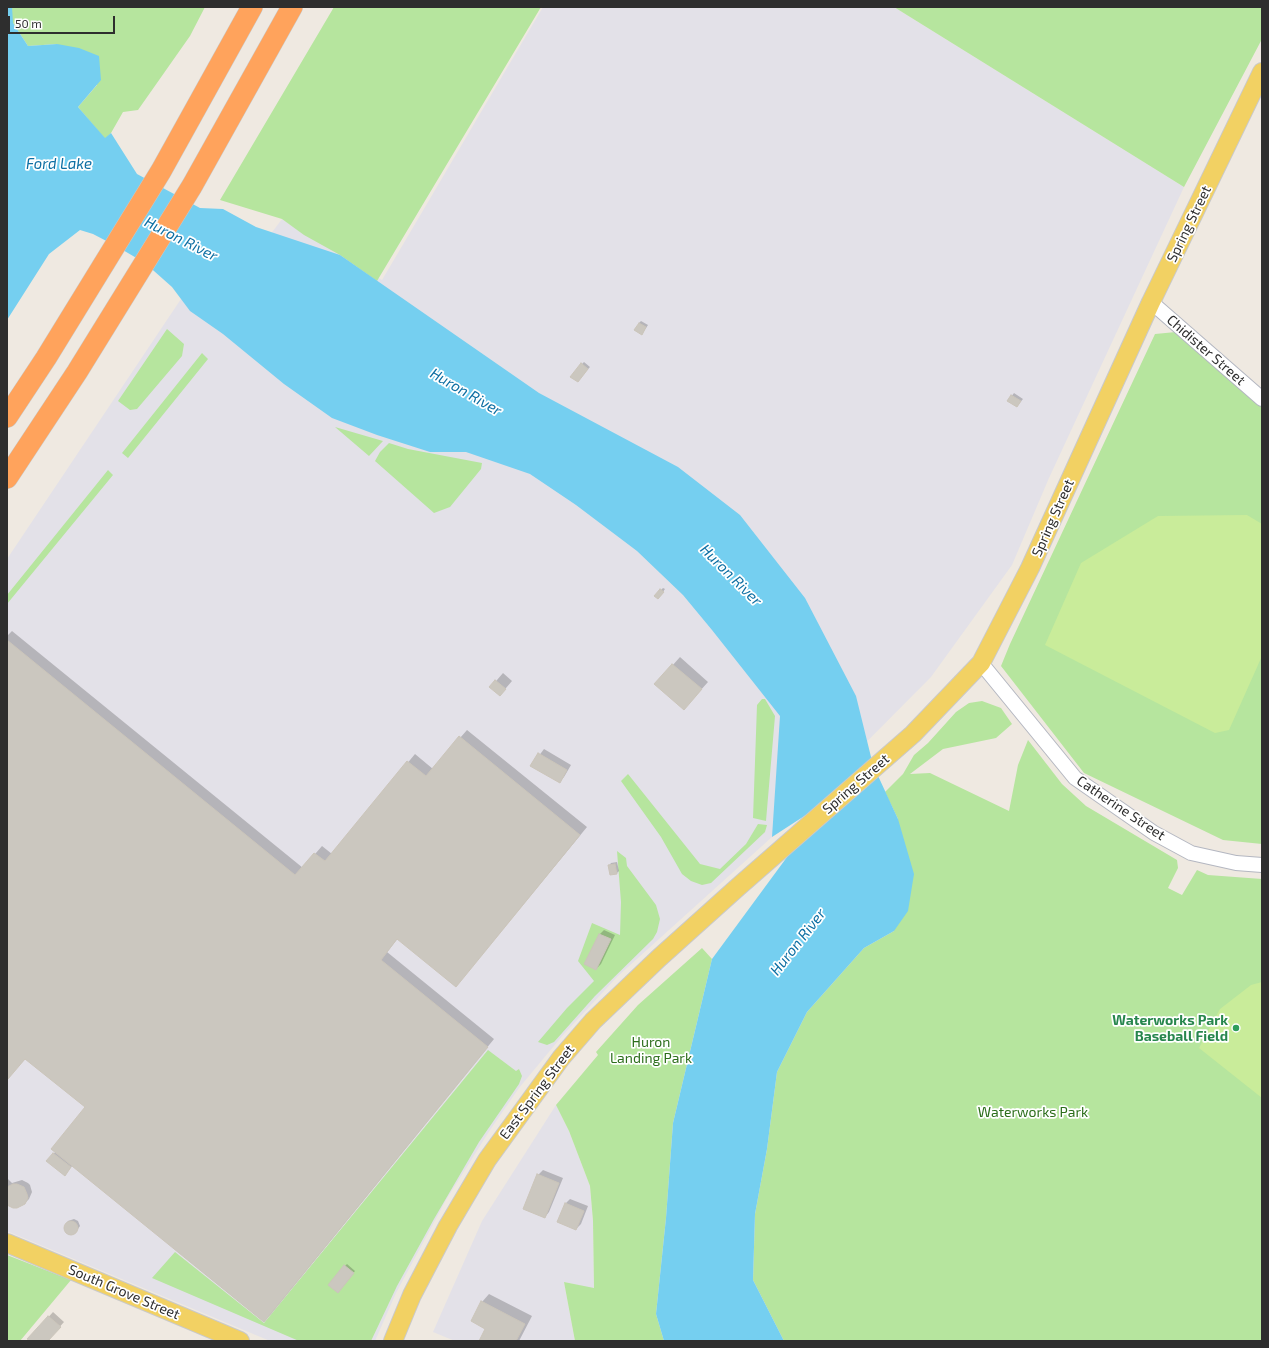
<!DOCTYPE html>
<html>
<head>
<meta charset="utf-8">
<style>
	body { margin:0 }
	#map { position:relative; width:1269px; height:1348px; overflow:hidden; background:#efe9e1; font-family:"Exo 2",sans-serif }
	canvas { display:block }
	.frame { position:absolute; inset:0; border:8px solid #2e2e2e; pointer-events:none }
	.scale { position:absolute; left:8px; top:16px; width:107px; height:18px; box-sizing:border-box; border:2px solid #2e2e2e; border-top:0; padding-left:5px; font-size:12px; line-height:14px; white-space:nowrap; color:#2e2e2e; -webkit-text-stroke:3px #fff; paint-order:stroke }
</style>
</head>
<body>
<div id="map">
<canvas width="1269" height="1348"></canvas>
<div class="frame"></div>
<div class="scale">50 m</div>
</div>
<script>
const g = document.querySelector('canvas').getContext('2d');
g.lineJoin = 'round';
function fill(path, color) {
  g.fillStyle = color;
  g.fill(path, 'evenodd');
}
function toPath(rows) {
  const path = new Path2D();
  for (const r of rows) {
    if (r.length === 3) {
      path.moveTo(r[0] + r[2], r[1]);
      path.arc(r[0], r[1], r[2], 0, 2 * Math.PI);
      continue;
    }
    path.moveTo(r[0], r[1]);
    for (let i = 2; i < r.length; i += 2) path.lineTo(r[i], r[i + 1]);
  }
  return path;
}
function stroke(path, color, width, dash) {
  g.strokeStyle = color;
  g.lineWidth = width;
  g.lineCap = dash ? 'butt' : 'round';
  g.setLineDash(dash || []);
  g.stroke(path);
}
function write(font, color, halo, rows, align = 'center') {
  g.font = font + ' "Exo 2",sans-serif';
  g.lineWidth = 3.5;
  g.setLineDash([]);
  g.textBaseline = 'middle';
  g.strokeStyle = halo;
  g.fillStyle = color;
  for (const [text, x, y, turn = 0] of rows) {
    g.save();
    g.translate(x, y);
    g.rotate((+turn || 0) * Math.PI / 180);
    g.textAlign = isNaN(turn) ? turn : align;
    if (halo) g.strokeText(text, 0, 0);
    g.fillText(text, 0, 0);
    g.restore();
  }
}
const industrial = toPath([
	[543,7,894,7,1184,187,1049,478,1012,565,931,677,772,837,618,976,563,1035,519,1088,490,1130,446,1200,396,1293,375,1341,270,1341,7,1231,7,559,181,299,240,275,282,219,382,280],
	[556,1105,569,1131,590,1186,593,1221,594,1289,564,1282,575,1341,455,1341,433,1332,482,1221]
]);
const green = toPath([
	[7,7,205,7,190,36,138,110,123,112,111,133,105,139,78,107,97,85,57,44,28,46,13,23,7,26],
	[334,7,541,7,377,281,340,255,304,235,282,219,220,200],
	[894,7,1262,7,1262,39,1184,187],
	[167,329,184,344,182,356,137,409,130,410,118,401],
	[1176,332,1262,406,1262,844,1223,840,1084,773,1001,666,1010,644,1155,334],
	[202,353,208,359,128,458,122,453],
	[335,427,383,441,369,456],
	[389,443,408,449,482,463,481,469,450,507,434,513,375,461,380,452],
	[108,470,113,475,7,604,7,595],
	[762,699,765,699,775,716,766,821,753,818,757,705],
	[982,701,1001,708,1012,724,996,738,943,749,910,774,930,773,1009,811,1018,765,1028,740,1062,784,1086,806,1177,860,1178,868,1168,888,1182,895,1197,870,1208,875,1262,879,1262,1341,784,1341,753,1280,755,1214,767,1149,777,1072,807,1012,864,948,894,931,898,819,885,792,903,774,914,755,928,743,956,712,969,703],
	[628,774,700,864,720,869,746,844,758,824,767,825,765,832,711,883,702,885,691,881,682,874,661,837,621,781],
	[617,851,626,858,627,866,656,905,660,919,657,932,653,939,595,996,554,1042,547,1045,538,1042,567,1008,594,981,578,961,592,923,620,935,621,902],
	[702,948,712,959,673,1123,666,1218,656,1314,664,1341,575,1341,564,1282,594,1288,593,1221,590,1186,569,1131,556,1105,598,1055,596,1052,638,1005],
	[488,1050,516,1071,519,1069,522,1076,519,1084,479,1142,434,1219,397,1286,371,1341,299,1341,152,1278,175,1252,264,1323],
	[7,1255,71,1280,20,1341,7,1341]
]);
const pitch = toPath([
	[1247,515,1262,524,1262,656,1229,730,1215,733,1045,645,1081,563,1158,516],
	[1262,982,1262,1098,1199,1048,1220,1009,1251,985]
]);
const water = toPath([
	[7,7,12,7,13,23,28,46,57,44,79,48,99,56,101,80,78,107,105,138,111,133,137,174,200,208,223,209,256,227,340,255,539,393,678,467,740,515,805,598,856,696,873,765,898,819,914,874,908,911,894,931,864,948,807,1012,777,1072,767,1149,755,1214,753,1280,784,1341,664,1341,656,1314,666,1218,673,1123,712,959,829,800,772,837,780,716,712,630,683,595,637,551,576,505,530,474,466,452,430,452,377,435,332,418,284,384,223,334,190,311,172,287,145,263,116,246,93,234,80,230,49,254,7,320]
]);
const shadow = toPath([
	[641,321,648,325,642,334,639,323],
	[584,362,590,367,579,379,582,364],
	[1014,393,1023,399,1017,406,1008,401],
	[663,588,665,589,660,596,655,596],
	[12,631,303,868,322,846,332,854,415,754,433,769,467,730,587,827,456,986,398,938,387,952,494,1039,271,1314,264,1321,73,1165,65,1174,48,1161,56,1151,86,1107,26,1058,7,1077,7,636],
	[680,657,708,682,691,701,656,684],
	[503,673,512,681,500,695,491,687],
	[544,749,571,765,564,777,559,782,532,765],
	[617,862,619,871,617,873,609,866,611,863],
	[604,930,615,935,601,964,596,969,585,964,600,934],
	[543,1170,563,1178,549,1212,545,1217,538,1175],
	[7,1178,12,1183,22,1180,28,1183,30,1185,32,1192,29,1199,24,1204,7,1203],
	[570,1199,588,1206,581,1224,576,1229,566,1203],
	[74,1219,78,1221,80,1226,75,1233,70,1235,66,1233,64,1228,68,1221],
	[347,1264,355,1271,340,1290,345,1266],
	[489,1294,532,1316,519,1341,482,1341,486,1328,482,1302],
	[53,1312,64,1322,47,1341,31,1341,29,1339]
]);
const building = toPath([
	[639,323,646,327,642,335,634,330,639,323],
	[581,363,588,369,578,382,570,377,581,363],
	[1011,395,1021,401,1017,407,1007,401,1011,395],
	[660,589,664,592,658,599,654,596,660,589],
	[7,640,295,875,314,853,325,861,407,761,426,776,459,736,580,835,456,987,397,939,381,960,488,1047,264,1322,51,1149,85,1107,25,1059,8,1079,7,1078,7,640],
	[672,664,702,689,684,710,654,684,672,664],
	[495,680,506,689,500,696,489,687,495,680],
	[538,753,567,770,560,783,530,766,538,753],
	[615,864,617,874,610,875,608,865,615,864],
	[599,934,611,939,596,970,584,964,599,934],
	[53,1153,71,1167,65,1176,46,1161,53,1153],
	[537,1174,559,1183,545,1218,523,1209,537,1174],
	[13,1184,17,1184,24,1187,27,1194,28,1198,25,1204,17,1208,13,1208,7,1205,7,1187,13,1184],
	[565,1203,584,1211,576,1230,557,1222,565,1203],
	[71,1228,7],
	[344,1265,354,1273,338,1293,328,1285,344,1265],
	[481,1301,525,1324,516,1341,479,1341,485,1329,471,1321,481,1301],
	[48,1316,61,1327,48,1341,30,1341,27,1339,48,1316]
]);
const minor = toPath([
	[1151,302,1262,399],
	[981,663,1075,778,1154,833,1191,853,1236,863,1262,865]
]);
const major = toPath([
	[7,1243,240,1341],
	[393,1341,412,1295,448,1226,487,1160,561,1058,593,1021,659,958,738,887,913,734,981,663,1030,568,1151,302,1262,72]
]);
const highway = toPath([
	[7,417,46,358,161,171,252,7],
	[7,478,77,372,192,186,292,7]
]);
const markers = [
	[1236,1028,4,"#2e9e5b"]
];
const streetNames = [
	["Spring Street",1189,224,-64],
	["Chidister Street",1206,350,41],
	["Spring Street",1053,518,-66],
	["Spring Street",856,784,-41],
	["Catherine Street",1121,808,34],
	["East Spring Street",537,1092,-53],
	["South Grove Street",124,1292,23]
];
const leisureNames = [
	["Waterworks Park",1228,1020],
	["Baseball Field",1228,1036]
];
const parkNames = [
	["Huron",651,1042],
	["Landing Park",651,1058],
	["Waterworks Park",1033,1112]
];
const waterNames = [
	["Ford Lake",59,164],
	["Huron River",181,239,27],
	["Huron River",466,392,30],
	["Huron River",731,575,45],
	["Huron River",798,942,-52]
];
fill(industrial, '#e3e1e8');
fill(green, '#b6e59e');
fill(pitch, '#c9ec9a');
fill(water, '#75cff0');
fill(shadow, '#0003');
fill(building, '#cbc7bf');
stroke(building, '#cbc5ba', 1);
stroke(minor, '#b4b7c1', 16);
stroke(major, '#c9c9c9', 20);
stroke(highway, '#c9c9c9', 22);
stroke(minor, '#fff', 14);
stroke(major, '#f2d163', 18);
stroke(highway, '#ffa35c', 21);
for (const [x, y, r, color] of markers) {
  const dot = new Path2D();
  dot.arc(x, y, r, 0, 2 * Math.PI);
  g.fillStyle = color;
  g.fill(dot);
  stroke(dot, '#fff', 1.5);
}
write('14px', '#2e2e2e', '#fff', streetNames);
write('bold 14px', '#27864d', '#fff', leisureNames, 'right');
write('14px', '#2c6e1b', '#fff', parkNames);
write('italic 15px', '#0d6fa3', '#fff', waterNames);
</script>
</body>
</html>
